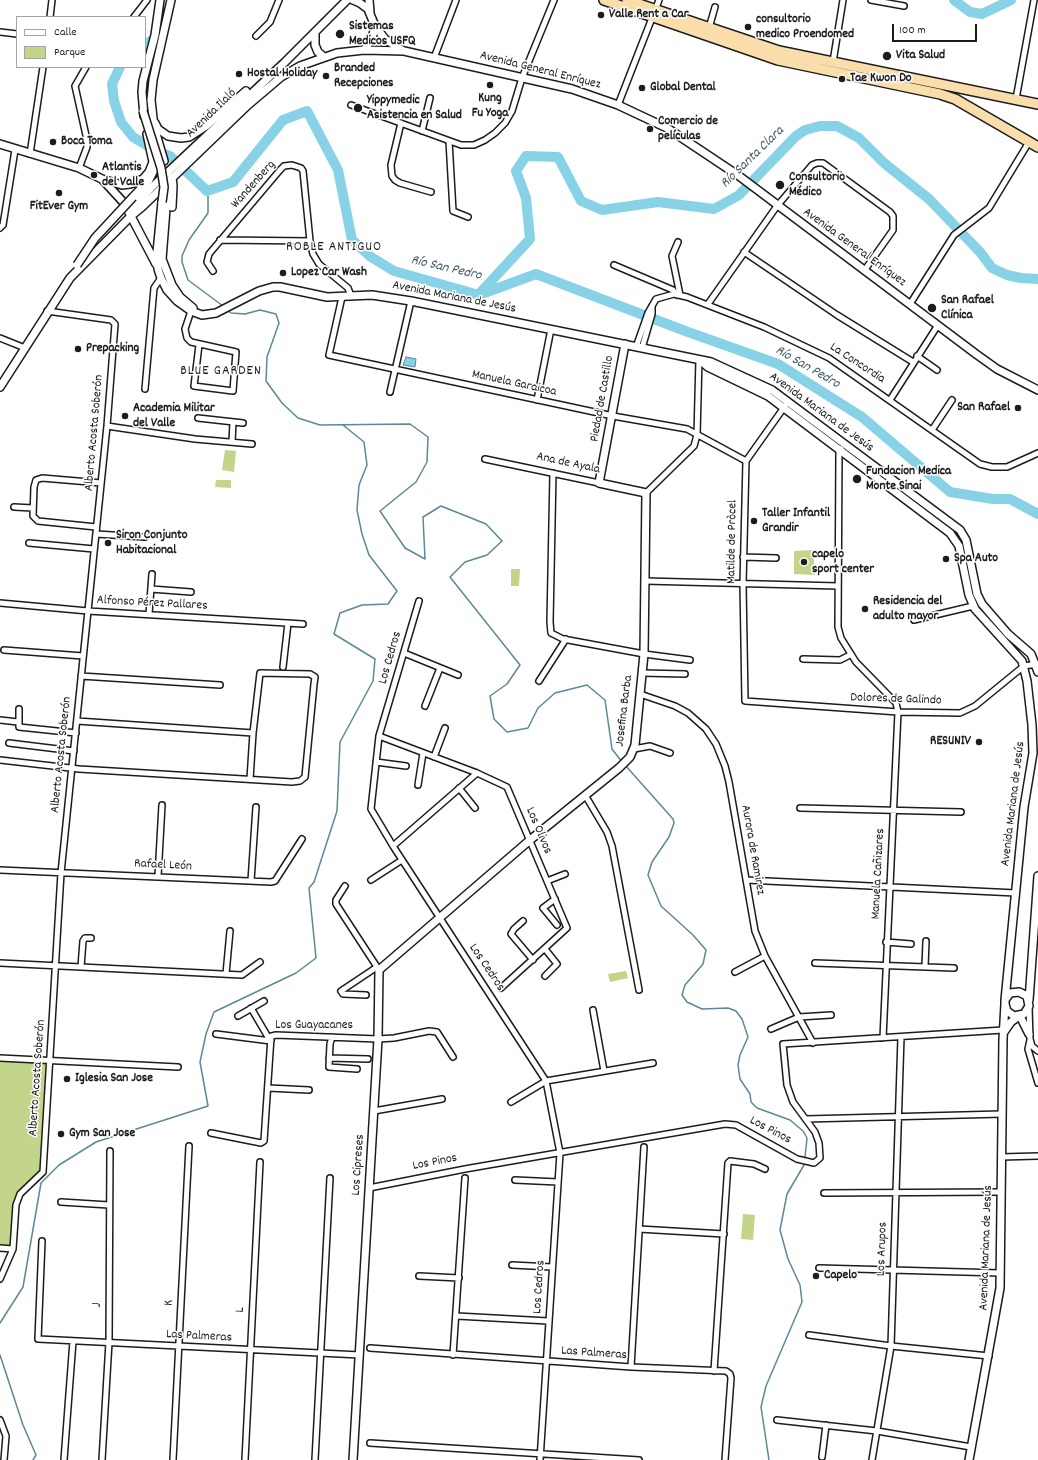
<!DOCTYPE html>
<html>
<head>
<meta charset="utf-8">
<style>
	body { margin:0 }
	#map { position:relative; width:1038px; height:1460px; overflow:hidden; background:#fff; font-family:Dekko,sans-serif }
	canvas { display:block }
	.legend { position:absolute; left:16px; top:16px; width:130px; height:52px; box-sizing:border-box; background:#fff; border:1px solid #a4a4a4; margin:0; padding:5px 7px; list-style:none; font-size:12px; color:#1c1c1c }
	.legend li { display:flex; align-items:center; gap:8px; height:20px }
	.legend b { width:20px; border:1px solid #a4a4a4 }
	.scale { position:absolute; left:892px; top:24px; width:85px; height:18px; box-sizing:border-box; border:2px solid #1c1c1c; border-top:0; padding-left:5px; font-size:12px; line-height:14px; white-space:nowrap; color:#1c1c1c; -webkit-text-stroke:3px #fff; paint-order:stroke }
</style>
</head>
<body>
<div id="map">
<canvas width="1038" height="1460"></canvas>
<ul class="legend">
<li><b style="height:5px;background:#fff"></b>Calle</li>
<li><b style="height:11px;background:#c3d58a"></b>Parque</li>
</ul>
<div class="scale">100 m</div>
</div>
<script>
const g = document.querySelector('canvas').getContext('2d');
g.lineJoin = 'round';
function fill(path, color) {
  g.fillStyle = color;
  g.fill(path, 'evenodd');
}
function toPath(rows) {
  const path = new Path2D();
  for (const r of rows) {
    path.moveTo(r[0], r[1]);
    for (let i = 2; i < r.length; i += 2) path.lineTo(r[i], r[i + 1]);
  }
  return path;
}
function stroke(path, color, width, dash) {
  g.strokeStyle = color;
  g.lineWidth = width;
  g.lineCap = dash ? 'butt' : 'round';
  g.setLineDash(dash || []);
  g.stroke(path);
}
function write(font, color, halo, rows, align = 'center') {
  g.font = font + ' Dekko,sans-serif';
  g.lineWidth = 3;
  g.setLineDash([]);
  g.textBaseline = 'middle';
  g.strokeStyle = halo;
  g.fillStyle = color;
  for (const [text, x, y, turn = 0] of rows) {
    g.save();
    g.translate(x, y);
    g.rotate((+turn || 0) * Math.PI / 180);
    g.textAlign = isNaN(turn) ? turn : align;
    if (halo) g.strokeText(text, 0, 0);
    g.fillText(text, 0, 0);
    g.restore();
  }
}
const green = toPath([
	[225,450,236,451,234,472,222,470],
	[216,480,231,480,231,488,215,487],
	[813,550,815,575,794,574,794,551],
	[511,569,520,569,519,586,511,586],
	[626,971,628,978,610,982,608,974],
	[0,1058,51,1061,43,1172,20,1194,16,1205,13,1249,0,1248],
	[743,1214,755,1215,753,1240,741,1239]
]);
const water = toPath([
	[406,357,416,359,415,367,403,365,406,357]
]);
const stream = toPath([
	[208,196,208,213,189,240,182,256,182,262,188,280,223,306],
	[227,310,231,313,245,314,260,310,276,314,279,323,267,357,266,381,282,403,298,418,320,425,410,424,428,437,427,462,416,482,380,511,405,548,425,559,423,517,441,506,486,524,502,541,487,555,465,562,450,577,520,665,507,684,490,696,494,719,507,732,528,728,538,708,555,693,587,685,605,700,612,749,622,762],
	[625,765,673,819,674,823,669,837,652,862,648,875,661,906,693,935,706,950,703,964,685,985,682,995,687,1002,702,1009,728,1008,736,1011,742,1019,748,1037,740,1055,738,1065,740,1079,750,1094,751,1102,757,1108,790,1120,803,1131,807,1138,805,1157],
	[0,1323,23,1287,41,1183,59,1165,96,1142,208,1106,200,1062,206,1034,214,1012,296,973,316,958,309,888,314,882,337,811,340,742,373,681,375,659,334,634,340,613,362,605,388,604,397,591,369,555,362,534,357,510,359,485,367,465,364,442,343,425],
	[0,1355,23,1425,36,1455,33,1460],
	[769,1460,761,1407,766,1386,802,1302,800,1285,788,1259,780,1230,787,1194,804,1165]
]);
const river = toPath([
	[954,0,970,12,982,14,1011,0],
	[145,44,158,37,166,15],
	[120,67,112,84,114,101,121,122,133,137,153,149,170,156,207,191,233,182,283,120,307,111,338,170,352,240,371,257,394,271,479,295,536,274,688,332,778,364,862,417,950,492,993,499,1010,499,1038,514],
	[481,292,530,239,526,198,516,171,526,156,558,157,581,201,602,210,658,202,714,209,739,195,796,136,805,130,820,126,837,126,859,138,884,163,929,199,980,252,992,268,1007,275,1021,278,1038,279]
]);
const street = toPath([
	[871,0,904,6],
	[50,17,52,0],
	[134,17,147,0],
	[709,28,715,7],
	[0,32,17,34],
	[256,36,270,22,279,0],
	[434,58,456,0],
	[833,62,843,0],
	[1016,99,1034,0],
	[351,105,461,145,474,145,485,140,495,133,505,123,512,111,522,78,554,0],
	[618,105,659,0],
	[401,123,391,165,392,176,395,180,400,183,431,192],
	[422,131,430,98],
	[449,141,453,211,468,217],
	[30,154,43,67],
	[79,168,87,147,87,140,75,86,86,67],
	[0,228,3,225,15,150],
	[220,240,310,241],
	[678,242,672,256,680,295],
	[744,252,837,315,913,362],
	[614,265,673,290,677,295],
	[213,271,207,262,209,254,280,170,284,166,292,165,301,168,303,171,310,241,313,254,319,264,348,288,351,296],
	[342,297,329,355,613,416,687,429,746,461],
	[708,304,777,206,812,165,817,163,823,163,890,212,893,216,893,230,864,271],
	[910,304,954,235,989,208,1029,142],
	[191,311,185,329,187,338,191,342,236,352,233,391,194,386,199,345],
	[0,338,25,348],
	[636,347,648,313,656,299,674,294,687,297,764,327,829,358,980,464,992,467,1007,467,1038,453],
	[642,348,652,314,652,306],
	[917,356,937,370],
	[145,389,154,288,161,278],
	[390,392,411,301],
	[537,400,551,329],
	[890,400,938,325],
	[785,406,746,461,743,584,745,701,898,712,960,713,975,706,1024,666,1037,664],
	[198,418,243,423],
	[107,426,195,439,252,444],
	[932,430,952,400],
	[232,442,233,422],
	[841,449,839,451,838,627,841,638,856,662,896,703,898,712,883,1038],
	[485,459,599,483],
	[553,473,550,622,551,633,563,639,644,654,690,660],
	[646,493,694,446,697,435,699,359],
	[14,507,33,508],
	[96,527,38,521,33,516,34,487,36,480,42,478,101,483],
	[96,534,145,537],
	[29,543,94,549],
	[743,557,776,558],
	[645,581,838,586],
	[151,589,191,592],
	[419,601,379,736,371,809,393,846,546,1081,560,1153,540,1460],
	[0,603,88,611,303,624],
	[149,614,152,574],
	[914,620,973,606],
	[4,650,83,656],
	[404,653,458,675],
	[803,659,840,660,850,655],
	[283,667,288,623],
	[642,673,685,674],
	[81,676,220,685],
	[539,681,566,639],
	[640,694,675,706,688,713,706,729,716,744,725,766,729,782,755,931,765,956,813,1043],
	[425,706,440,668],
	[19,709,19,727,76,733],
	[0,720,18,722],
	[77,721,253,733],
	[379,736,477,773,507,787,567,928,501,988],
	[9,743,74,751],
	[634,749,650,746,670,753],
	[434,757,445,728],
	[0,760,79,769,292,782,300,781,305,777,314,684,315,677,310,674,260,673,253,733,250,779],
	[376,762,406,766],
	[418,785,423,753],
	[459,788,475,808],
	[585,795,607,832,612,846,639,990],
	[800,808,961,812],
	[393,846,477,773],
	[0,870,271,882,275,881,302,839],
	[158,876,162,805],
	[371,880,402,860],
	[746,880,1016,893],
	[251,881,256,807],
	[547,881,565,874],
	[345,886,336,900,336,904,379,970],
	[555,899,543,908,557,925],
	[523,921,514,929,511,934,533,960],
	[886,942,911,944],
	[0,963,242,975,260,962],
	[815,963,954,968],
	[81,967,83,941,85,938,91,938],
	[925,967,926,941],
	[735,972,765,956],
	[226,974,230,931],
	[545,976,557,964,545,949],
	[366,995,343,994,341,991,377,967],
	[1029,1007,1030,1039,1032,1046,1038,1051],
	[251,1008,268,1037],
	[593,1010,604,1071],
	[238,1016,264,1001],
	[771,1029,799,1017,831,1015],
	[216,1034,271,1041],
	[332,1037,330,1044,329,1067,357,1069],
	[1030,1040,1028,1049,1038,1083],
	[0,1058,178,1067],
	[329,1058,368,1059],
	[268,1088,309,1090],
	[511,1102,546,1081,653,1063],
	[374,1111,442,1099],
	[806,1119,1002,1114],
	[211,1133,261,1143,264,1141,271,1037,268,1037,276,1035,378,1039,394,1038,429,1031,437,1032,453,1057],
	[1001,1157,1038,1156],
	[515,1180,558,1182],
	[369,1188,465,1169,725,1124,736,1125,797,1159,814,1163,820,1158,819,1143,815,1132,793,1102,787,1085,783,1044,1003,1030],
	[824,1193,1001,1192],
	[61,1202,109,1205],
	[639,1229,724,1234],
	[42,1241,38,1339,360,1355],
	[0,1248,13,1249],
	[512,1265,552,1267],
	[819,1268,1000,1273],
	[419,1276,459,1278],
	[0,1279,13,1249,16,1205,20,1194,43,1172,61,873,107,426,115,324,111,320,47,311],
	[457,1316,548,1321],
	[809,1335,891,1346,989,1356],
	[370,1348,631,1367,726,1371,730,1374,731,1378,725,1460],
	[453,1355,465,1178],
	[631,1367,644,1147],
	[714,1371,728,1163,730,1161,754,1164,765,1169],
	[0,1420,6,1436,4,1460],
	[777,1420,877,1431,971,1447],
	[370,1443,639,1460],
	[822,1457,826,1425],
	[64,1460,73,1341],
	[102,1460,109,1342,110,1151],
	[173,1460,189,1146],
	[245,1460,260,1162],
	[315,1460,330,1178],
	[872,1460,891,1346,901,1037]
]);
const secondary = toPath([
	[353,0,360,3,368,9,375,26,372,39,364,50],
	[369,0,370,12],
	[375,26,385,39,402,50],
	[315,33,315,45,318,52,324,57],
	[144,116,142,92,143,81,155,35,160,0],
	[155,123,158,129,168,136,181,138,189,137,206,126,246,91],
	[0,144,79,168,102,179,124,203,156,264],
	[164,161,154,127,151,100,153,80,171,0],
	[102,179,122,185,130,184,143,179,149,172,153,162,147,134],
	[168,184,162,259,172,285,180,297,193,308],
	[133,197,149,180,157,164],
	[162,202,157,252,158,269,161,278,167,290,177,301,191,311,202,315,216,313,259,291,273,287,280,287,327,297,372,295,411,301,711,362,772,390,960,530,966,540,977,594,982,604,1008,634,1031,654,1038,672],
	[172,207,173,186,172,177],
	[131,216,134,206,151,188,284,63,347,0],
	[701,361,708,367,768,396,950,533,959,546,969,595,975,609,1022,661,1027,681,1032,725,1033,753,1024,807,1005,1000],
	[0,387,70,278,131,216,142,207,248,105,281,77,300,66,337,53,364,50,404,51,572,89,618,105,667,128,739,176,976,354,997,369,1038,390],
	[1029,1000,1038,876],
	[1020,1016,1029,1034],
	[1004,1032,1011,1022,1019,1016],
	[353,1460,378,1039,379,970,530,840,619,768,630,757,635,745,644,654,646,493,599,483,625,344],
	[969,1460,1000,1288,1003,1039,1005,1004,1005,1000,1010,993,1019,992,1027,996,1029,1006,1024,1014,1014,1016,1007,1011,1005,1004]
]);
const highway = toPath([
	[604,0,778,60,940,94,955,99,1038,147],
	[627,0,779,51,1038,104]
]);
const secondaryBridge = toPath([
	[143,111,161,168,164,187,162,202],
	[77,265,95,238,133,197]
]);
const markers = [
	[601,15,4,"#1c1c1c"],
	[748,27,4,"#1c1c1c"],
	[340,34,5,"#1c1c1c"],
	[887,56,5,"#1c1c1c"],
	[239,74,4,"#1c1c1c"],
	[326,76,4,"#1c1c1c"],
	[842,79,4,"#1c1c1c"],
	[490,85,4,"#1c1c1c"],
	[642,88,4,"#1c1c1c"],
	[358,108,5,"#1c1c1c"],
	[650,129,4,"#1c1c1c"],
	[53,142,4,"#1c1c1c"],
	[94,175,4,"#1c1c1c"],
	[780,185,5,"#1c1c1c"],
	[59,193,4,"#1c1c1c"],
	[283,273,4,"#1c1c1c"],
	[932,308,5,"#1c1c1c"],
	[78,349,4,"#1c1c1c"],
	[1018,408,4,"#1c1c1c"],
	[125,416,4,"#1c1c1c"],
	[857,479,5,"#1c1c1c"],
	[754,521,4,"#1c1c1c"],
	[108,543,4,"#1c1c1c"],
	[946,559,4,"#1c1c1c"],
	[804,562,4,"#1c1c1c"],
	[865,609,4,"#1c1c1c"],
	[979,742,4,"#1c1c1c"],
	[67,1079,4,"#1c1c1c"],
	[61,1134,4,"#1c1c1c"],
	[816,1276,4,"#1c1c1c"]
];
const poiNames = [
	["Valle Rent a Car",609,15],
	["consultorio",756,20],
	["medico Proendomed",756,35],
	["Sistemas",349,27],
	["Medicos USFQ",349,42],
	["Vita Salud",896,56],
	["Branded",334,69],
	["Recepciones",334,84],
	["Hostal Holiday",247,74],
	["Tae Kwon Do",850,79],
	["Global Dental",650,88],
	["Kung",490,99,"center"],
	["Fu Yoga",490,114,"center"],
	["Yippymedic",367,101],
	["Asistencia en Salud",367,116],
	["Comercio de",658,122],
	["películas",658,137],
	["Boca Toma",61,142],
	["Atlantis",102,168],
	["del Valle",102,183],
	["Consultorio",789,178],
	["Médico",789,193],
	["FitEver Gym",59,207,"center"],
	["Lopez Car Wash",291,273],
	["San Rafael",941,301],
	["Clínica",941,316],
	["Prepacking",86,349],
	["San Rafael",1010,408,"right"],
	["Academia Militar",133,409],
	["del Valle",133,424],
	["Fundacion Medica",866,472],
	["Monte Sinai",866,487],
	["Taller Infantil",762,514],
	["Grandir",762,529],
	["Siron Conjunto",116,536],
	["Habitacional",116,551],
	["capelo",812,555],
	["sport center",812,570],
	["Spa Auto",954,559],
	["Residencia del",873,602],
	["adulto mayor",873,617],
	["RESUNIV",971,742,"right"],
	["Iglesia San Jose",75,1079],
	["Gym San Jose",69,1134],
	["Capelo",824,1276]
];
const streetNames = [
	["Avenida General Enríquez",540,71,14],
	["Avenida Ilaló",212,114,-44],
	["Wandenberg",254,185,-48],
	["Avenida General Enríquez",854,248,36],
	["Avenida Mariana de Jesús",454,298,11],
	["La Concordia",857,364,33],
	["Manuela Garaicoa",514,384,12],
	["Piedad de Castillo",603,399,-80],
	["Avenida Mariana de Jesús",821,413,36],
	["Alberto Acosta Soberón",95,433,-85],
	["Ana de Ayala",568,464,12],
	["Matilde de Pròcel",733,542,-89],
	["Alfonso Pérez Pallares",152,604,3],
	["Los Cedros",391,658,-74],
	["Dolores de Galindo",896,700,2],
	["Josefina Barba",625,711,-83],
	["Alberto Acosta Soberón",62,755,-84],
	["Avenida Mariana de Jesús",1014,804,-83],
	["Los Olivos",538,831,67],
	["Aurora de Ramirez",752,850,80],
	["Rafael León",163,866,3],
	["Manuela Cañizares",879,874,-87],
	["Los Cedros",486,968,56],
	["Los Guayacanes",314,1026],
	["Alberto Acosta Soberón",38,1078,-86],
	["Los Pinos",770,1131,28],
	["Los Pinos",435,1163,-11],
	["Los Cipreses",359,1165,-86],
	["Avenida Mariana de Jesús",987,1248,-88],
	["Los Arupos",883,1249,-88],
	["Los Cedros",540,1287,-86],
	["K",170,1303,-87],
	["J",98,1305,-90],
	["L",241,1310,-87],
	["Las Palmeras",199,1337,3],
	["Las Palmeras",594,1354,4]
];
const waterNames = [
	["Río Santa Clara",753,158,-44],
	["Río San Pedro",446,269,13],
	["Río San Pedro",807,368,30]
];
const neighbourhoodNames = [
	["ROBLE ANTIGUO",334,248],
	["BLUE GARDEN",221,372]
];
fill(green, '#c3d58a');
fill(water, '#87d2e7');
stroke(water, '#5c8996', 1);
stroke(stream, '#5c8996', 1.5);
stroke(river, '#87d2e7', 10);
stroke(street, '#1c1c1c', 8);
stroke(secondary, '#1c1c1c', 10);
stroke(highway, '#1c1c1c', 12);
stroke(street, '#fff', 5);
stroke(secondary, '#fff', 7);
stroke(highway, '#f9deab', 9);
stroke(secondaryBridge, '#1c1c1c', 10, []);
stroke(secondaryBridge, '#fff', 7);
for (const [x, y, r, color] of markers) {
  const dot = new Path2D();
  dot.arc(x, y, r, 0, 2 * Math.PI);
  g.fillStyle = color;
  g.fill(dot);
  stroke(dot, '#fff', 1.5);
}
write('bold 13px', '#1c1c1c', '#fff', poiNames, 'left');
write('13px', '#1c1c1c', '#fff', streetNames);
write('italic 14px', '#415c63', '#fff', waterNames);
g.letterSpacing = '1px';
write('14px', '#1c1c1c', '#fff', neighbourhoodNames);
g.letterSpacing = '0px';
</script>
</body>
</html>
